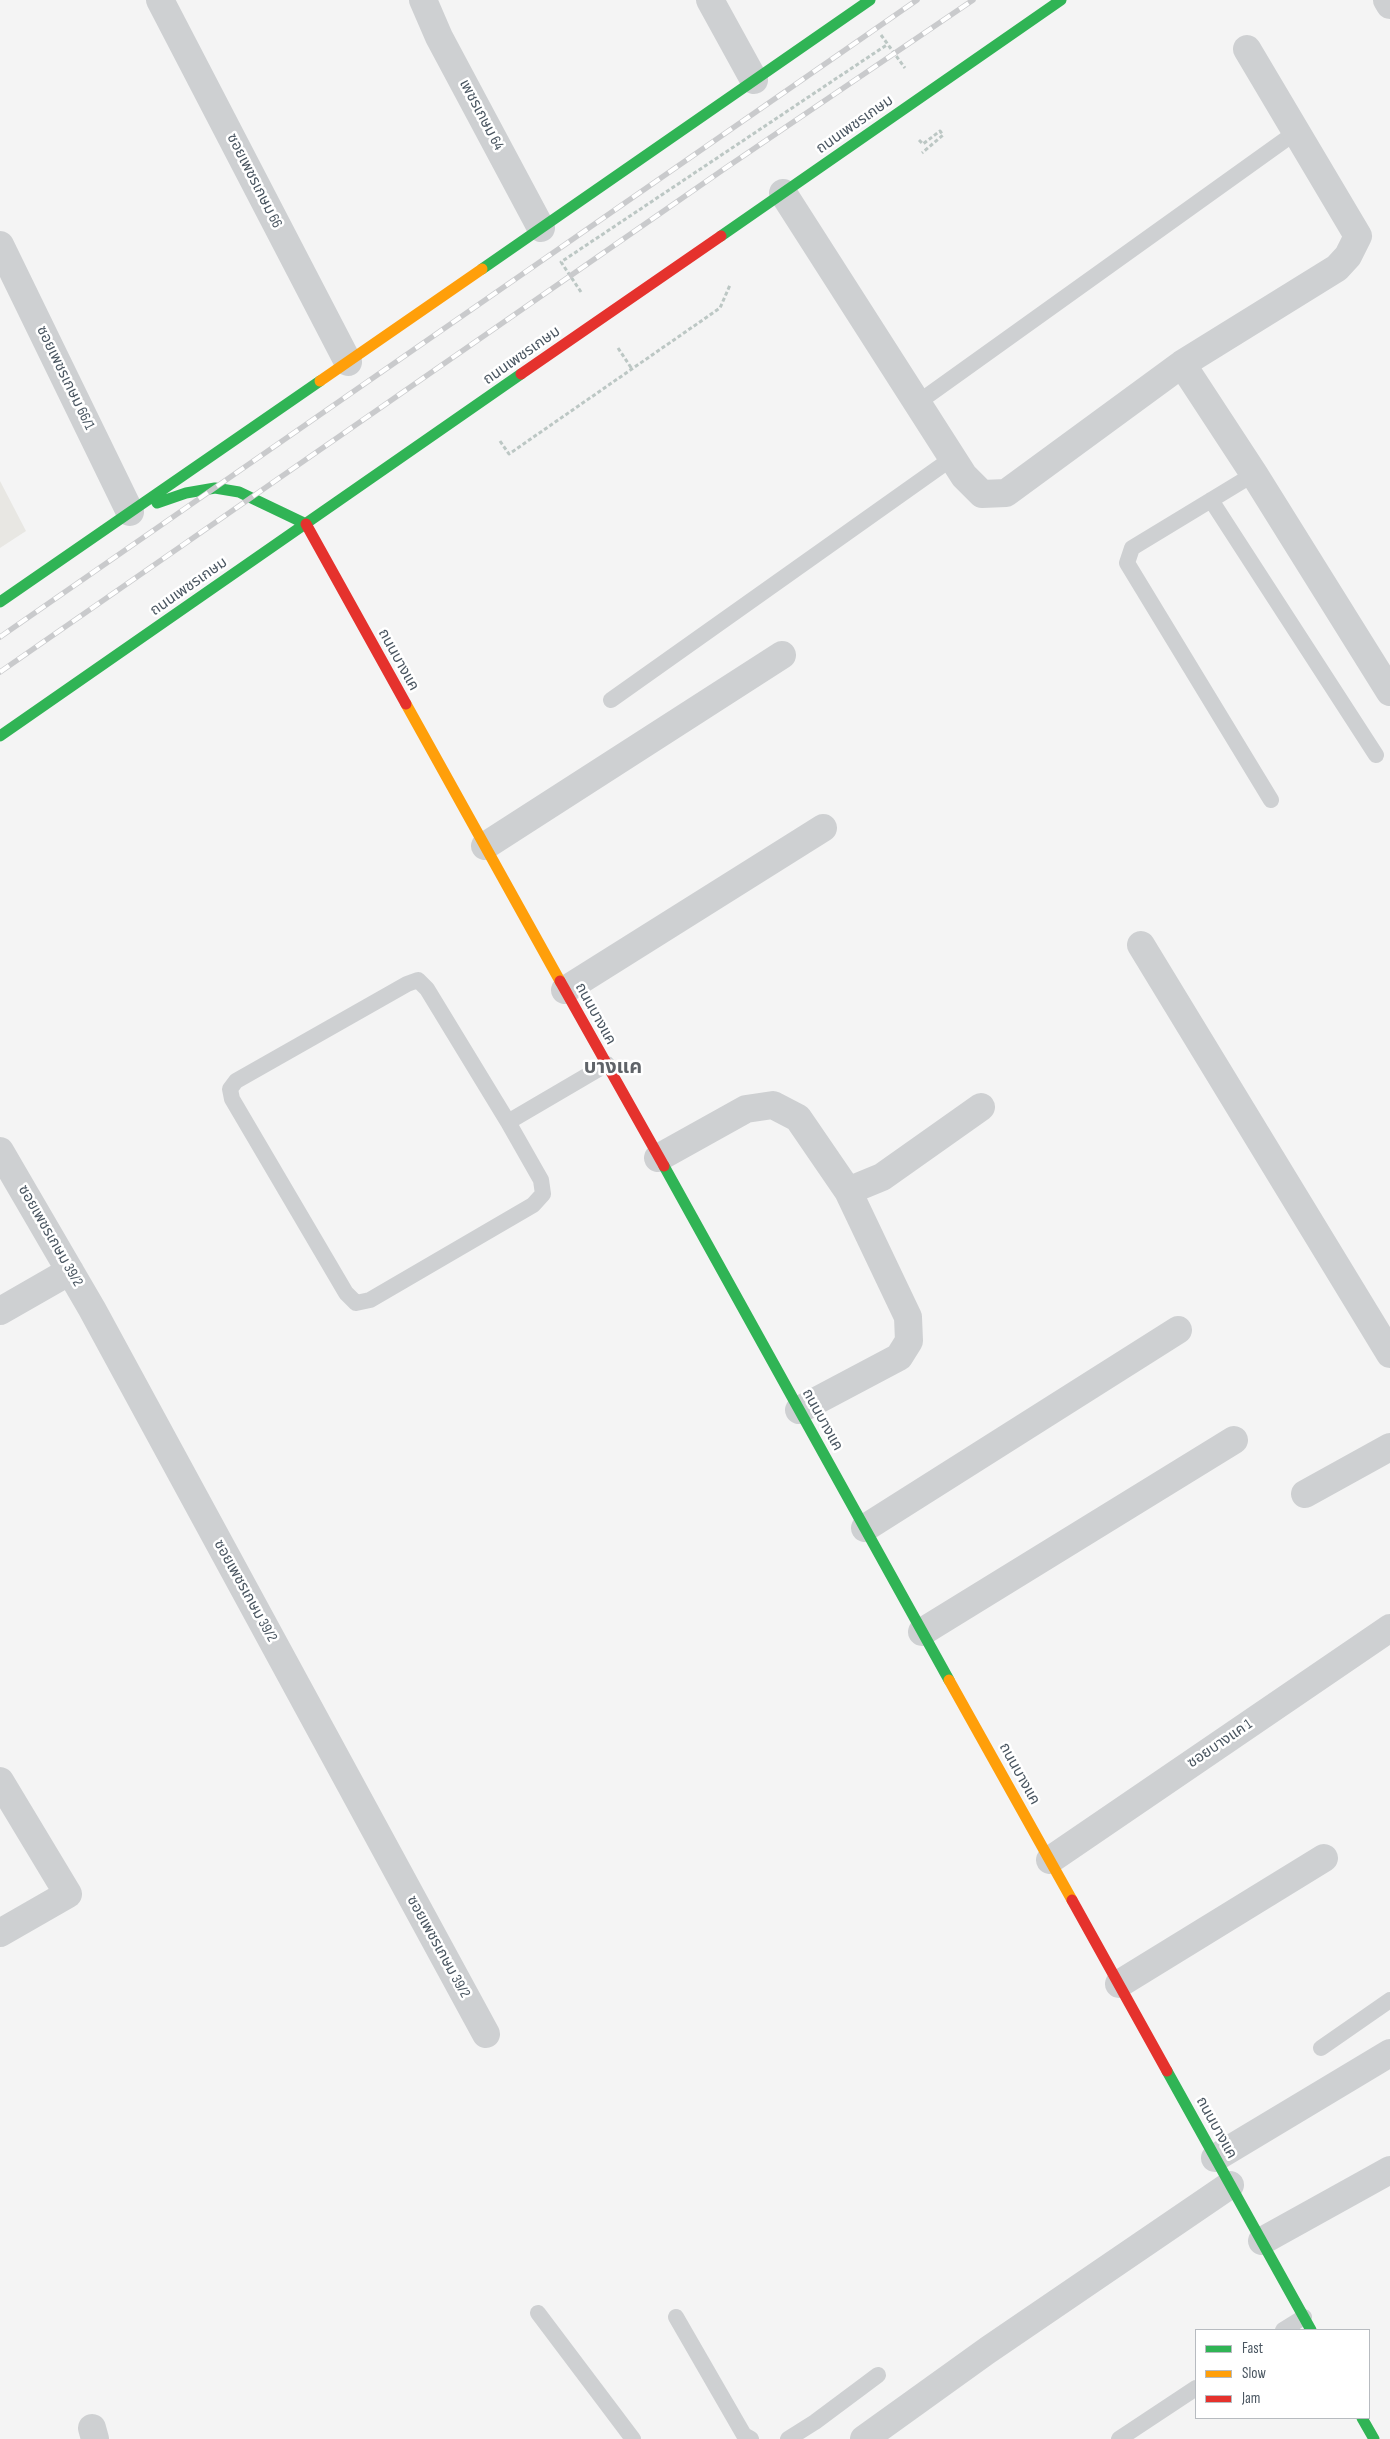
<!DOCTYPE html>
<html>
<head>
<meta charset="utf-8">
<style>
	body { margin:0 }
	#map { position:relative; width:1390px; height:2439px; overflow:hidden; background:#f4f4f4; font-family:"Sofia Sans Condensed",sans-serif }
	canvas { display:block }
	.legend { position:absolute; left:1195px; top:2329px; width:175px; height:90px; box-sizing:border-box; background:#fff; border:1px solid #b7bbc0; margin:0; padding:6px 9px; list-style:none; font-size:15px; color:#4a5661 }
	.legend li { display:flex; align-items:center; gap:10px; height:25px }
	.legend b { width:25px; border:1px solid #b7bbc0 }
</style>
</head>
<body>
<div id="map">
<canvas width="1390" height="2439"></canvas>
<ul class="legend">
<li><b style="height:6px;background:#30b455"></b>Fast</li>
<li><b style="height:6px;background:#ff9f0a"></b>Slow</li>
<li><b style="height:6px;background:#e5322d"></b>Jam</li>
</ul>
</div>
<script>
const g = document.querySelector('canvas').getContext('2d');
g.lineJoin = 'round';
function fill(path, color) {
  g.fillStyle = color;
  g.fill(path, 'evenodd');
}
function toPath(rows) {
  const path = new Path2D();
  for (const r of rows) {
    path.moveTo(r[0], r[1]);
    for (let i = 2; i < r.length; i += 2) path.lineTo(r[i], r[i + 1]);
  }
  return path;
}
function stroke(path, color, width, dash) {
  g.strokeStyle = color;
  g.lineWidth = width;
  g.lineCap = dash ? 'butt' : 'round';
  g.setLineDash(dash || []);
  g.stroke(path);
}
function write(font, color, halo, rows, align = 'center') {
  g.font = font + ' "Sofia Sans Condensed","Noto Sans Thai",sans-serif';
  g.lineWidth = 5;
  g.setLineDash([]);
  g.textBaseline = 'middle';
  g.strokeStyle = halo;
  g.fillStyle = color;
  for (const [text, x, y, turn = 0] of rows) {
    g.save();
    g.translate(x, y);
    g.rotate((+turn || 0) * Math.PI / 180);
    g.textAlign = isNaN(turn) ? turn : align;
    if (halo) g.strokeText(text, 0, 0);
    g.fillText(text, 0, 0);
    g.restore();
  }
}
const commercial = toPath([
	[0,481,26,531,0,548]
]);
const path = toPath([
	[881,35,905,68],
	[919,140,923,144,940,131,943,135,922,153],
	[581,292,561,262,888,44],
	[618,348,632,369],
	[500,441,509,454,720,308,730,285]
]);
const lane = toPath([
	[916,404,1296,132],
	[1254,474,1132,548,1127,563,1271,800],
	[1211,500,1376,755],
	[611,700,951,459],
	[508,1122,541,1180,543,1194,533,1205,370,1300,356,1303,346,1293,232,1099,230,1089,236,1081,407,984,418,980,427,989,508,1122,607,1064],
	[1321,2048,1390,2000],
	[538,2313,633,2439],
	[676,2317,744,2435,751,2439],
	[1283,2330,1304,2317],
	[788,2439,815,2422,878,2375],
	[1119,2439,1196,2388]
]);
const street = toPath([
	[160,0,348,362],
	[423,0,439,37,541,228],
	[710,0,754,80],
	[1387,0,1390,5],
	[783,193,964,476,982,494,1006,493,1182,364,1337,268,1348,256,1358,236,1247,49],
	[0,245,130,512],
	[1182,364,1254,474,1390,692],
	[485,846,782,655],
	[1141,945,1390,1354],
	[565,990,823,828],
	[0,1151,92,1309,486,2034],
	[658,1158,746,1109,773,1105,798,1118,848,1191,908,1317,909,1341,899,1357,799,1410],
	[848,1191,882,1177,981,1107],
	[0,1311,70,1271],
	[1305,1494,1390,1447],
	[865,1528,1178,1330],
	[922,1632,1234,1440],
	[0,1781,68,1894,0,1933],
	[1050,1860,1390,1628],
	[1119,1984,1324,1858],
	[1215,2158,1390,2053],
	[1262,2241,1390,2170],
	[92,2428,95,2439],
	[864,2439,988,2350,1230,2185]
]);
const fast = toPath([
	[721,236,1061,0],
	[482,269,870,0],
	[157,503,186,493,215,488,239,492,306,524],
	[0,602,320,381],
	[0,736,521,374],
	[664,1166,949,1680],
	[1167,2071,1311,2330],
	[1362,2418,1374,2439]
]);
const slow = toPath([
	[320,381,482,269],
	[406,704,560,981],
	[949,1680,1072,1900]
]);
const jam = toPath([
	[521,374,721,236],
	[306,524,406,704],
	[560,981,664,1166],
	[1072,1900,1167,2071]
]);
const rail = toPath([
	[0,637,917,0],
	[0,672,727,167,973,0]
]);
const streetNames = [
	["เพชรเกษม 64",481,115,62],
	["ถนนเพชรเกษม",855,125,-35],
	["ซอยเพชรเกษม 66",254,181,63],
	["ถนนเพชรเกษม",522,356,-35],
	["ซอยเพชรเกษม 66/1",65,378,64],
	["ถนนเพชรเกษม",189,587,-35],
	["ถนนบางแค",398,660,61],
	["ถนนบางแค",595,1014,61],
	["ซอยเพชรเกษม 39/2",50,1236,60],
	["ถนนบางแค",822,1420,61],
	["ซอยเพชรเกษม 39/2",245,1591,61],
	["ซอยบางแค 1",1220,1744,-34],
	["ถนนบางแค",1019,1774,61],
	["ซอยเพชรเกษม 39/2",438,1947,61],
	["ถนนบางแค",1216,2128,61]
];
const districtNames = [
	["บางแค",613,1068]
];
fill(commercial, '#e8e7e3');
stroke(path, '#bcc7c4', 3, [4, 2.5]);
stroke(lane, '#ced0d2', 16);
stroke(street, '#ced0d2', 28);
stroke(fast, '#30b455', 11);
stroke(slow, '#ff9f0a', 11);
stroke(jam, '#e5322d', 11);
stroke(rail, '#c9cacc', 5.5);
stroke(rail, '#fff', 4, [11]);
write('15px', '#4a5661', '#fff', streetNames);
write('bold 20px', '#5f6368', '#fff', districtNames);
</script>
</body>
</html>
